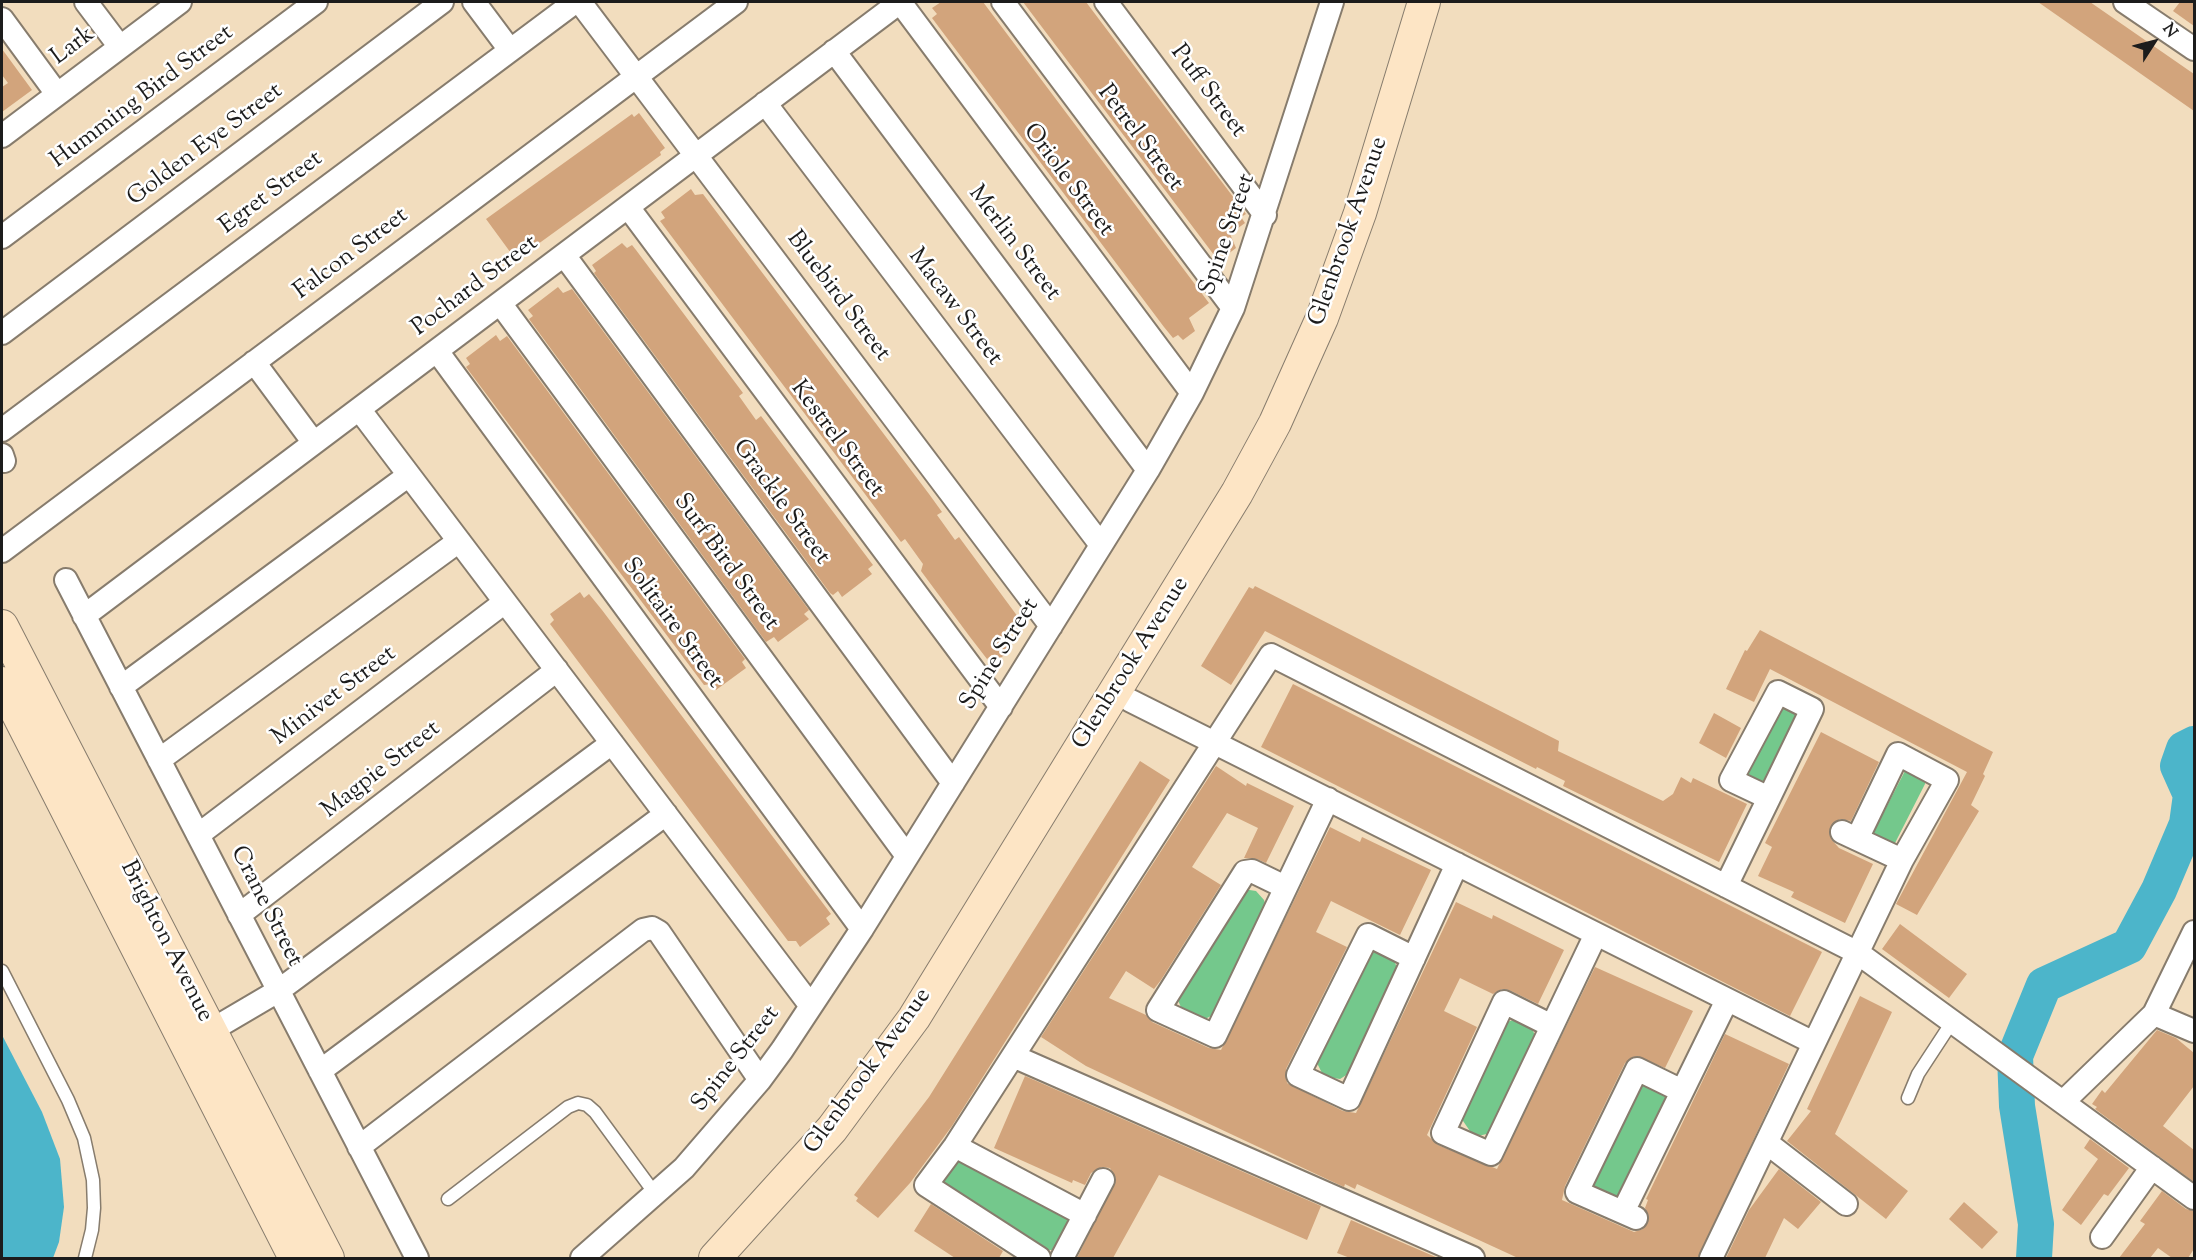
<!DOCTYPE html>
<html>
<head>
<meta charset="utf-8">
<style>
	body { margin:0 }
	#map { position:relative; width:2196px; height:1260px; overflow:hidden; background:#f2ddbe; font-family:"Sorts Mill Goudy",serif }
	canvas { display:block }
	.frame { position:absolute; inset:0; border:3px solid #1c1c1c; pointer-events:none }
	.north { position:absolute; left:2124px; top:12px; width:60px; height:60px; -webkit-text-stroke:4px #fff; paint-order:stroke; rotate:54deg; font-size:16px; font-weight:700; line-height:24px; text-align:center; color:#1c1c1c }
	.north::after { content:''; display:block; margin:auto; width:21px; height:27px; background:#1c1c1c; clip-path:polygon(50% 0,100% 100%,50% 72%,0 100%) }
</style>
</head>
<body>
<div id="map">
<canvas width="2196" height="1260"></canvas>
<div class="frame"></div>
<div class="north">N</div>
</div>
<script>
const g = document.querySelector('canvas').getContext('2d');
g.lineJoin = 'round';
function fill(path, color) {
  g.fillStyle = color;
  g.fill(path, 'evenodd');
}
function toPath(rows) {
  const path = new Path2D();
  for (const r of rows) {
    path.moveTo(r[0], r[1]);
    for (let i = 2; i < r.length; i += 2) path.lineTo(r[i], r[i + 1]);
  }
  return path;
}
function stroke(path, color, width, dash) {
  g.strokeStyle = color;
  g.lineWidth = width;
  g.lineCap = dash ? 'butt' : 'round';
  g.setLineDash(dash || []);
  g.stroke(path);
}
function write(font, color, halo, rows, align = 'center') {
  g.font = font + ' "Sorts Mill Goudy",serif';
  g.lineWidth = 5;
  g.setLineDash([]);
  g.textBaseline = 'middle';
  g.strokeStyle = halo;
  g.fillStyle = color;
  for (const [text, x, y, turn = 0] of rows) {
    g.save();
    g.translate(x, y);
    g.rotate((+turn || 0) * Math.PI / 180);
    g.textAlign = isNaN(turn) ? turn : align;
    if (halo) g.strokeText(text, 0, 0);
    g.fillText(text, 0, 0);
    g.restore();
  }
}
const green = toPath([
	[1784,705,1798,713,1764,784,1749,778,1747,770],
	[1906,769,1925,780,1925,784,1894,845,1873,837,1873,833],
	[1243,889,1256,891,1264,900,1266,906,1217,1013,1203,1020,1183,1012,1177,998],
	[1375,952,1382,952,1393,958,1398,970,1351,1072,1340,1079,1327,1077,1322,1073,1316,1061,1369,954],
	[1513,1020,1520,1020,1531,1026,1536,1038,1491,1133,1478,1136,1472,1134,1461,1118,1507,1022],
	[1645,1084,1666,1095,1668,1102,1627,1192,1616,1199,1594,1189,1592,1182,1639,1086],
	[959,1159,1064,1213,1070,1226,1056,1250,1041,1250,942,1188,941,1175]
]);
const water = toPath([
	[2,1035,42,1112,60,1159,64,1207,59,1242,53,1258,2,1258]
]);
const river = toPath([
	[2034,1258,2036,1224,2017,1106,2015,1056,2044,985,2129,946,2159,890,2187,824,2191,795,2178,766,2184,749,2194,744]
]);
const building = toPath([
	[941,2,983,2,1209,303,1189,318,1195,331,1183,340,1178,335,1173,338,1164,327,932,18,937,14,932,8],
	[1023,2,1086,2,1246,214,1241,217,1245,223,1230,234,1236,248,1224,257,1219,251,1214,255],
	[2038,2,2090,2,2194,74,2194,111],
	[2180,2,2194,2,2194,26,2173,11],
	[2,49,32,90,2,112,2,87,8,83,2,75],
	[639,113,665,148,660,152,661,155,516,260,486,219,632,114,634,117],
	[691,189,695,195,703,194,709,202,929,494,942,512,937,515,955,540,959,537,1018,617,1013,621,1018,627,1003,638,1009,652,996,661,992,655,987,659,970,637,921,571,923,564,905,539,901,542,660,221,665,218,661,212],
	[622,243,627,248,632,245,636,250,743,393,739,396,756,420,761,416,873,565,868,569,872,574,842,597,838,591,833,595,830,593,594,273,596,271,592,265],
	[558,287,563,293,572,289,809,610,804,614,809,619,778,642,774,637,766,642,529,319,533,316,528,310],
	[496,335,500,341,507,336,745,659,742,662,746,668,716,690,712,684,704,685,698,677,466,367,470,364,466,358],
	[1255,586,1559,741,1558,751,1663,801,1673,794,1681,777,1691,783,1693,778,1747,804,1719,862,1563,786,1565,781,1537,767,1536,769,1265,631,1231,685,1201,666,1249,587,1253,589],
	[580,592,584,598,589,594,602,610,831,914,826,918,830,924,800,947,796,941,788,941,782,933,550,624,554,620,550,614],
	[1760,630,1993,752,1983,774,1985,776,1971,805,1979,811,1917,915,1896,904,1967,772,1770,669,1754,702,1726,689,1745,650,1747,651],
	[1293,684,1822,952,1790,1016,1261,747],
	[1714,713,1741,728,1726,758,1699,743],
	[1821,732,1879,762,1851,821,1840,819,1830,827,1831,839,1839,848,1873,864,1845,923,1791,897,1794,892,1758,876,1772,847,1765,843],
	[1140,761,1170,780,952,1126,910,1183,878,1218,856,1201,858,1198,854,1195,929,1097],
	[1216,766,1246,786,1247,783,1294,806,1266,863,1257,859,1244,858,1258,828,1227,813,1192,867,1221,885,1161,980,1154,989,1126,971,1109,998,1146,1015,1152,1022,1209,1048,1221,1050,1330,827,1360,842,1362,837,1431,870,1400,935,1331,901,1316,932,1347,947,1286,1069,1287,1083,1343,1111,1356,1113,1456,902,1492,919,1493,915,1564,950,1538,1004,1509,990,1502,989,1493,994,1460,978,1444,1011,1477,1027,1427,1135,1438,1145,1497,1169,1595,967,1693,1011,1665,1068,1637,1056,1625,1063,1565,1186,1562,1200,1634,1232,1643,1229,1649,1217,1645,1208,1648,1200,1646,1199,1725,1034,1789,1064,1698,1258,1518,1258,1357,1184,1355,1189,1345,1184,1344,1187,1316,1174,1086,1066,1041,1037],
	[1900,924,1967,974,1949,998,1882,949],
	[1860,996,1892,1012,1835,1134,1908,1191,1886,1219,1787,1141,1811,1111,1807,1109],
	[2157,1030,2176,1038,2194,1053,2194,1086,2163,1126,2194,1150,2194,1182,2095,1109,2097,1107,2092,1104,2102,1090,2105,1093],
	[1025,1076,1321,1206,1307,1240,1159,1175,1113,1258,1077,1258,1116,1179,1110,1168,1102,1167,1091,1173,1085,1185,1073,1180,1072,1183,994,1148],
	[2090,1139,2129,1168,2108,1196,2104,1194,2081,1225,2062,1210,2098,1159,2084,1148],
	[1779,1169,1821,1202,1798,1229,1784,1218,1765,1258,1726,1258,1749,1210],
	[2162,1191,2186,1209,2194,1211,2194,1249,2188,1258,2172,1258,2158,1248,2150,1258,2119,1258,2145,1224,2140,1221],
	[1964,1202,1998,1232,1982,1249,1949,1219],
	[931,1204,1003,1251,999,1258,955,1258,914,1231],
	[1351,1220,1394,1239,1438,1258,1350,1258,1337,1253]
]);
const lane = toPath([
	[2,971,68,1100,84,1138,93,1180,94,1208,92,1230,85,1258],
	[1908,1098,1918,1074,1952,1022],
	[448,1199,568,1107,578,1103,587,1105,595,1112,656,1195]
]);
const street = toPath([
	[86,2,120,47],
	[474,2,510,50],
	[580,2,1051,626],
	[900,2,1192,393],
	[1003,2,1233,308],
	[1106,2,1265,215],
	[2125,2,2194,49],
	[2,19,57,94],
	[834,51,1148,470],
	[765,103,1101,545],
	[2,136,180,2],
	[628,207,1001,707],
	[2,237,316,2],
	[564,255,953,783],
	[500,303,907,856],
	[2,333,442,2],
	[437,351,862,929],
	[254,362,314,443],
	[359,409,811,1006],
	[2,430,575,2],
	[2,455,4,461],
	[2,551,736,2],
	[66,580,417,1258],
	[84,616,900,2],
	[121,687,409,475],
	[1131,701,1814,1043],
	[159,760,459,541],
	[1842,832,1902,860],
	[198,835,505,602],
	[1726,886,1769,798,1812,709,1778,692,1731,780,1769,798],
	[1285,887,1252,871,1245,872,1158,1010,1215,1036,1328,799],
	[239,915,557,670],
	[1414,958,1368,935,1298,1075,1349,1099,1457,864],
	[2154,1014,2194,1031],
	[1552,1026,1504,1002,1443,1133,1491,1154,1596,934],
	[210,1031,278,991,612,743],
	[1013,1056,1473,1258],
	[320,1071,666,814],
	[2063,1102,2154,1014,2194,932],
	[1767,1143,1846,1204],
	[955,1146,1085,1215],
	[359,1147,643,930,652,928,659,932,760,1080],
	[1623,1212,1727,1000],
	[1636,1218,1577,1192,1637,1069,1682,1091],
	[2102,1237,2152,1167],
	[582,1258,684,1168,760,1080,782,1050,862,929,1148,470,1192,393,1233,308,1332,2],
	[1039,1258,926,1185,955,1146,1271,655,1858,953,2194,1198],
	[1062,1258,1103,1180],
	[1711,1258,1902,860,1947,780,1898,754,1857,839]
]);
const secondary = toPath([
	[2,626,328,1258],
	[2,683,295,1258],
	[715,1258,832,1129,914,1018,1237,493,1275,423,1322,318,1360,213,1424,2]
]);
const streetNames = [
	["Lark",74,47,-37],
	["Puff Street",1207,92,53],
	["Humming Bird Street",143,98,-37],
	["Petrel Street",1139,139,53],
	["Golden Eye Street",206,146,-37],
	["Oriole Street",1067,181,53],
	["Egret Street",272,194,-37],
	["Glenbrook Avenue",1350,232,-71],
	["Spine Street",1229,235,-71],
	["Merlin Street",1013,244,53],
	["Falcon Street",352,255,-37],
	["Pochard Street",476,287,-37],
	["Bluebird Street",837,297,53],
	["Macaw Street",954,308,53],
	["Kestrel Street",836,440,53],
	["Grackle Street",780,503,54],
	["Surf Bird Street",725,563,54],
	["Solitaire Street",671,624,54],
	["Spine Street",1001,655,-58],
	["Glenbrook Avenue",1132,664,-58],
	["Minivet Street",335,697,-37],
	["Magpie Street",382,771,-38],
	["Crane Street",265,907,63],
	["Brighton Avenue",165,942,63],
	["Spine Street",737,1060,-52],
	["Glenbrook Avenue",869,1072,-54]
];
fill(green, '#74c88c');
fill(water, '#4cb5ca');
stroke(river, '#4cb5ca', 36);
fill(building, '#d2a47c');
stroke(lane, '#877c6d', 15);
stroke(street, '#877c6d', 26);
stroke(secondary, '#877c6d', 34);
stroke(lane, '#fff', 12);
stroke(street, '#fff', 22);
stroke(secondary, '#fde5c5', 32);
write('24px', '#1c1c1c', '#fff', streetNames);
</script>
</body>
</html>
